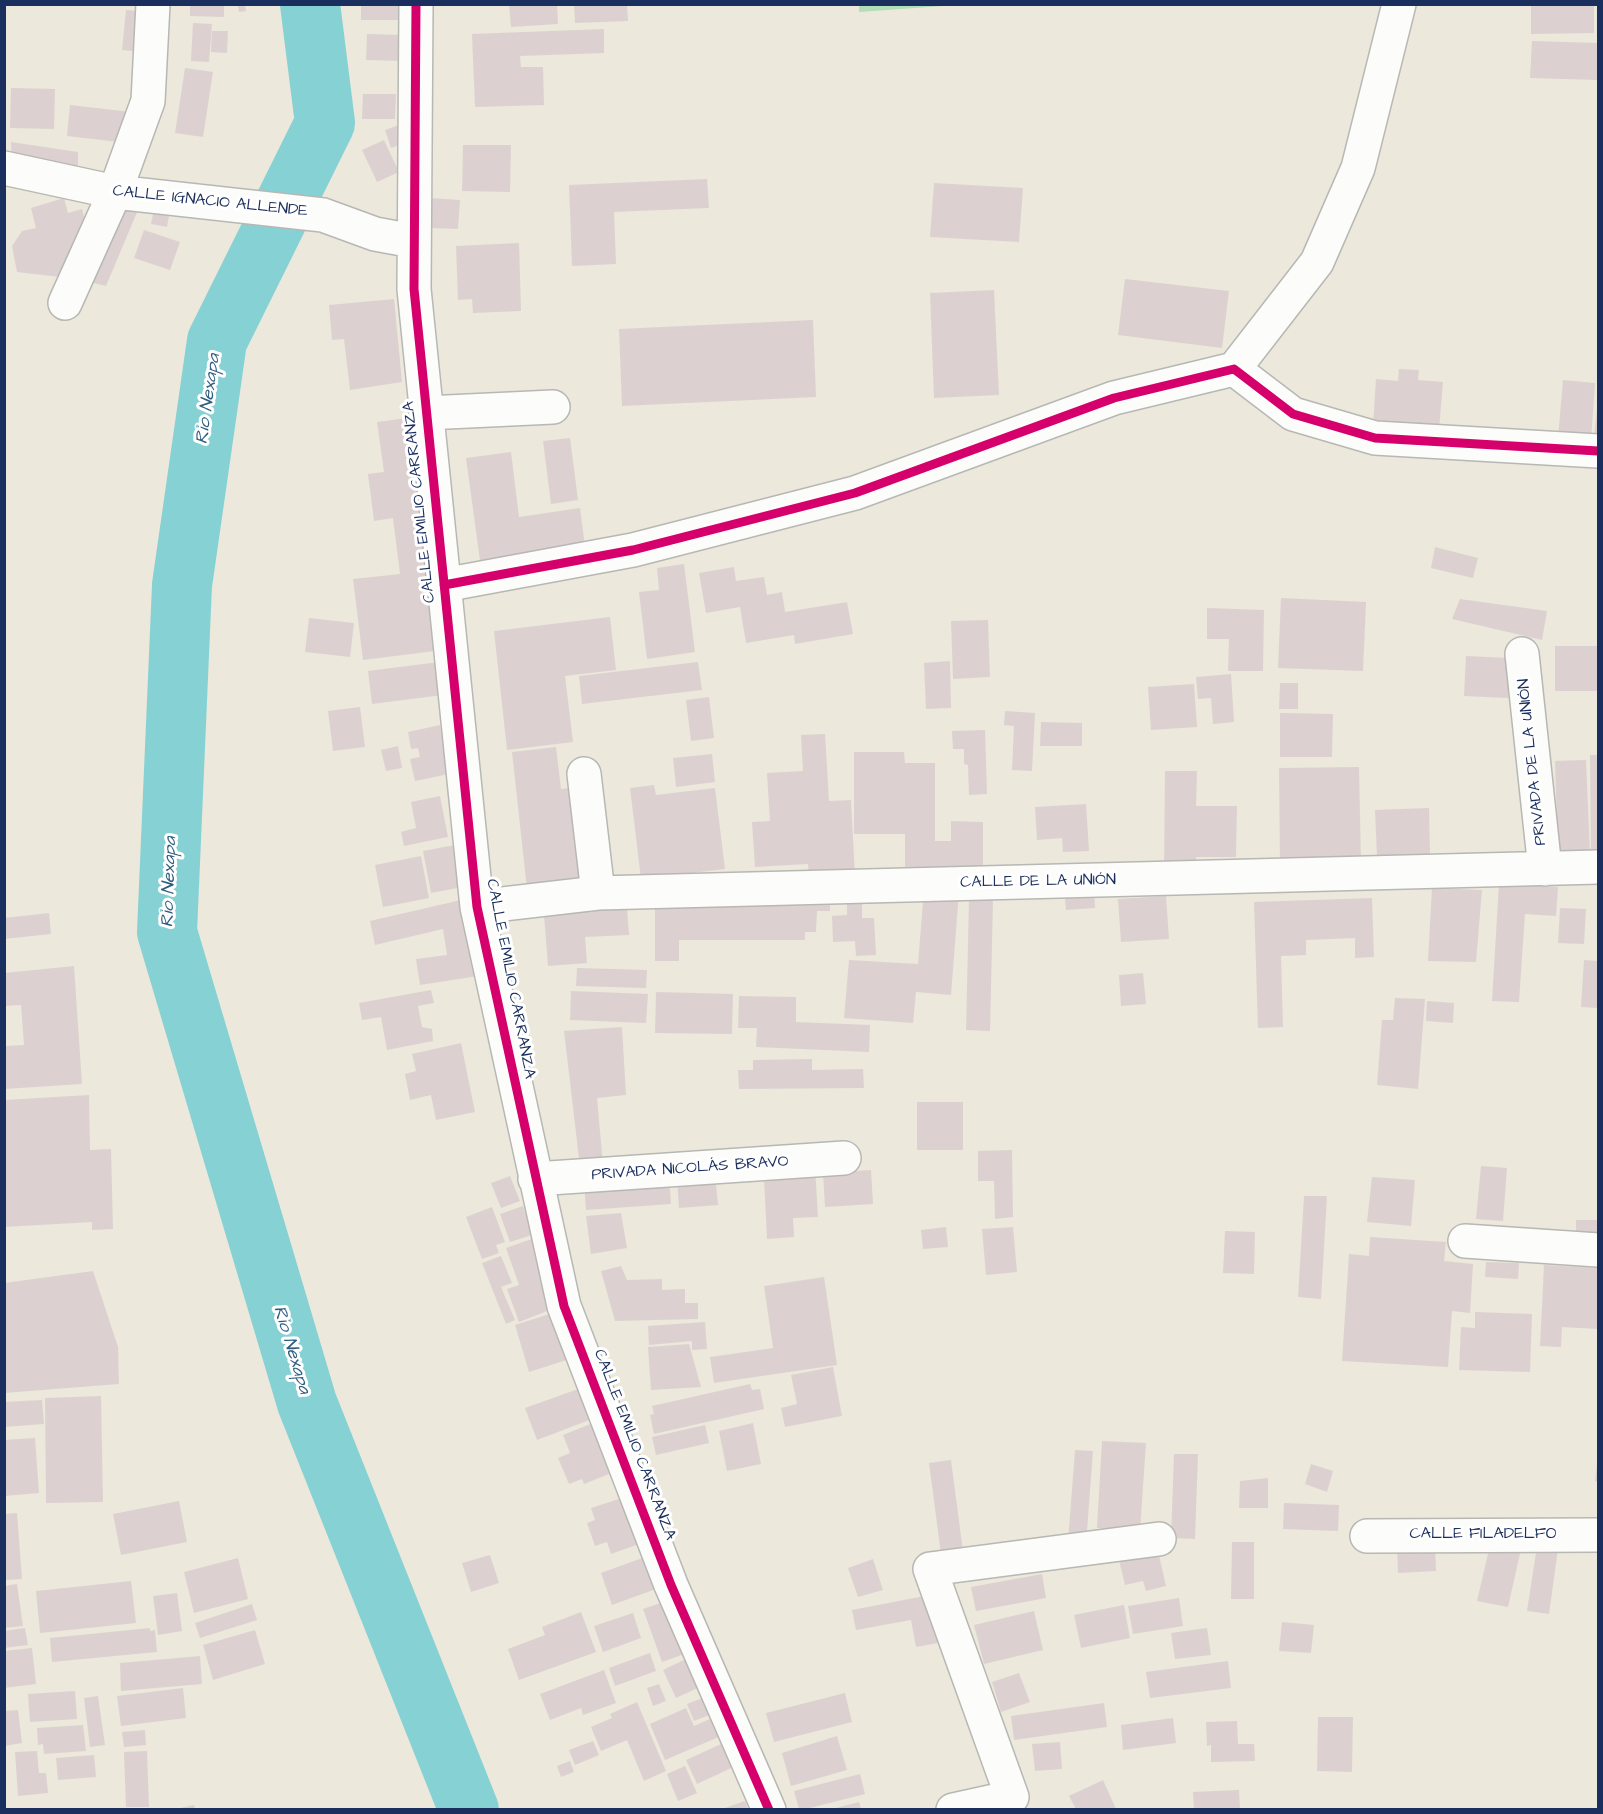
<!DOCTYPE html>
<html>
<head>
<meta charset="utf-8">
<style>
	body { margin:0 }
	#map { position:relative; width:1603px; height:1814px; overflow:hidden; background:#ece8db; font-family:"Architects Daughter",sans-serif }
	canvas { display:block }
	.frame { position:absolute; inset:0; border:6px solid #1b2f5e; pointer-events:none }
</style>
</head>
<body>
<div id="map">
<canvas width="1603" height="1814"></canvas>
<div class="frame"></div>
</div>
<script>
const g = document.querySelector('canvas').getContext('2d');
g.lineJoin = 'round';
function fill(path, color) {
  g.fillStyle = color;
  g.fill(path, 'evenodd');
}
function toPath(rows) {
  const path = new Path2D();
  for (const r of rows) {
    path.moveTo(r[0], r[1]);
    for (let i = 2; i < r.length; i += 2) path.lineTo(r[i], r[i + 1]);
  }
  return path;
}
function stroke(path, color, width, dash) {
  g.strokeStyle = color;
  g.lineWidth = width;
  g.lineCap = dash ? 'butt' : 'round';
  g.setLineDash(dash || []);
  g.stroke(path);
}
function write(font, color, halo, rows, align = 'center') {
  g.font = font + ' "Architects Daughter",sans-serif';
  g.lineWidth = 6;
  g.setLineDash([]);
  g.textBaseline = 'middle';
  g.strokeStyle = halo;
  g.fillStyle = color;
  for (const [text, x, y, turn = 0] of rows) {
    g.save();
    g.translate(x, y);
    g.rotate((+turn || 0) * Math.PI / 180);
    g.textAlign = isNaN(turn) ? turn : align;
    if (halo) g.strokeText(text, 0, 0);
    g.fillText(text, 0, 0);
    g.restore();
  }
}
const green = toPath([
	[859,5,859,4,957,5,859,12]
]);
const river = toPath([
	[310,4,325,123,217,341,182,585,167,932,307,1403,469,1810]
]);
const building = toPath([
	[190,4,224,4,224,17,190,16],
	[361,4,402,4,402,20,361,20],
	[509,4,557,4,558,24,511,27],
	[574,4,627,4,628,21,575,23],
	[1531,4,1594,4,1594,33,1531,34],
	[238,5,245,5,246,11,239,12],
	[126,10,168,14,164,54,122,50],
	[193,23,212,24,209,62,191,61],
	[604,29,604,53,520,56,521,67,543,67,544,105,475,107,472,34],
	[212,31,228,31,227,53,211,52],
	[367,34,403,35,403,61,366,60],
	[1532,41,1598,43,1598,80,1530,78],
	[185,68,213,72,203,137,175,133],
	[11,88,55,89,54,129,10,128],
	[363,94,396,94,395,119,362,119],
	[70,105,131,112,127,143,67,136],
	[402,124,408,142,391,148,385,130],
	[384,140,399,172,377,182,362,150],
	[11,142,78,152,78,181,12,168],
	[463,145,511,145,510,192,462,191],
	[707,179,709,208,614,212,616,264,572,266,569,185],
	[934,183,1023,188,1019,242,930,237],
	[64,198,68,213,82,209,85,221,99,200,138,210,106,286,77,279,17,272,12,246,22,231,36,228,31,208],
	[429,198,460,200,458,229,428,228],
	[153,214,169,216,167,227,151,224],
	[144,230,180,242,170,270,134,258],
	[519,243,521,311,473,313,472,299,458,300,456,246],
	[1125,279,1229,291,1222,348,1118,335],
	[994,290,999,395,934,398,930,293],
	[394,299,402,382,350,390,344,339,332,340,329,305],
	[813,320,816,397,622,406,619,329],
	[1399,369,1419,370,1418,380,1443,382,1439,430,1373,425,1376,379,1398,381],
	[1563,380,1595,383,1591,440,1558,438],
	[1597,410,1598,410,1598,438,1594,437],
	[415,417,443,650,363,660,353,579,400,574,393,518,374,521,368,474,384,472,377,422],
	[570,438,578,500,551,504,543,441],
	[511,452,519,517,580,508,586,554,481,568,466,458],
	[1435,547,1478,558,1473,578,1431,568],
	[684,564,695,652,647,659,639,592,659,590,657,568],
	[734,567,736,581,764,577,767,595,782,592,785,612,847,602,853,634,795,644,794,635,746,643,740,607,706,613,699,573],
	[1281,598,1366,602,1363,671,1278,668],
	[1460,599,1547,611,1542,640,1452,619],
	[1207,608,1264,610,1263,671,1228,671,1229,639,1207,639],
	[610,617,616,670,565,676,573,742,507,750,494,631],
	[309,618,354,623,350,657,305,652],
	[988,620,990,677,953,679,951,621],
	[1555,646,1598,646,1598,691,1555,691],
	[1466,656,1509,658,1508,698,1464,696],
	[950,661,951,708,926,709,924,663],
	[439,662,443,695,372,704,368,671],
	[698,662,702,690,582,704,579,676],
	[1231,674,1234,722,1213,724,1211,698,1198,699,1196,677],
	[1280,683,1298,683,1298,709,1279,709],
	[1194,684,1197,727,1151,730,1148,687],
	[709,697,714,738,691,741,686,700],
	[360,707,365,747,333,751,328,711],
	[1005,711,1035,713,1032,771,1012,770,1014,726,1004,725],
	[1280,713,1333,714,1332,757,1280,757],
	[1041,722,1082,723,1082,746,1040,746],
	[440,725,449,774,415,781,410,759,420,757,418,748,411,749,408,732],
	[985,730,987,794,969,795,968,765,964,764,964,749,953,749,952,731],
	[825,734,829,801,851,800,855,876,809,879,808,864,755,867,752,822,770,821,767,773,803,771,801,735],
	[398,746,402,768,386,771,381,750],
	[556,747,561,789,577,787,588,882,527,889,512,752],
	[854,752,904,752,905,763,935,763,935,841,951,841,951,821,983,822,983,877,905,878,905,834,854,834],
	[712,754,715,782,676,787,673,758],
	[1590,755,1598,755,1598,852,1591,852],
	[1586,760,1590,853,1558,854,1555,761],
	[1359,767,1361,863,1280,864,1279,768],
	[1165,771,1197,771,1196,806,1237,806,1236,857,1196,857,1195,872,1164,872],
	[654,785,656,795,715,788,725,869,641,879,630,788],
	[440,796,448,837,404,846,401,832,416,828,411,802],
	[1086,804,1089,851,1063,852,1062,838,1037,840,1035,807],
	[1429,808,1430,854,1377,856,1375,810],
	[460,844,468,886,431,893,423,851],
	[421,856,429,898,383,907,375,865],
	[1094,882,1095,908,1066,910,1064,885],
	[1499,883,1558,887,1556,916,1525,914,1519,1002,1492,1001],
	[1432,888,1482,890,1476,962,1428,961],
	[924,889,959,892,951,995,916,992,913,1023,844,1018,849,960,918,964],
	[862,896,862,918,874,918,876,955,856,956,855,941,833,942,832,916,847,915,847,897],
	[1166,896,1169,939,1121,942,1118,899],
	[1372,898,1374,957,1355,958,1355,938,1306,940,1306,955,1281,956,1283,1027,1258,1028,1254,902],
	[969,899,993,900,990,1031,966,1030],
	[461,900,478,976,420,985,416,959,447,955,443,929,375,945,370,921],
	[830,905,830,911,817,911,816,932,805,932,805,940,679,940,679,961,655,961,655,907],
	[627,908,629,935,585,937,587,963,548,966,544,915],
	[1560,908,1586,909,1584,944,1558,943],
	[49,913,51,934,4,939,4,918],
	[1584,960,1598,961,1598,1008,1581,1007],
	[74,966,82,1084,4,1089,4,1046,24,1045,21,1005,4,1006,4,973],
	[577,968,647,970,646,988,576,986],
	[1143,973,1146,1004,1121,1006,1119,975],
	[431,990,434,1003,418,1006,422,1027,432,1029,433,1041,387,1050,381,1017,362,1020,359,1003],
	[571,991,648,994,646,1023,570,1020],
	[656,992,733,994,732,1034,655,1033],
	[739,996,796,997,796,1022,870,1025,869,1052,756,1047,757,1028,738,1028],
	[1395,998,1425,999,1418,1089,1377,1085,1382,1020,1393,1020],
	[1427,1001,1454,1003,1453,1023,1426,1021],
	[622,1027,626,1095,597,1098,603,1165,580,1167,564,1031],
	[461,1043,475,1112,436,1120,431,1095,410,1100,405,1074,416,1071,412,1054],
	[812,1059,812,1070,863,1069,864,1088,739,1089,738,1070,753,1070,753,1060],
	[89,1095,90,1150,111,1149,113,1229,92,1230,92,1222,4,1227,4,1100],
	[917,1102,963,1102,963,1150,917,1150],
	[1012,1150,1013,1217,995,1219,994,1181,978,1181,978,1151],
	[1481,1166,1507,1168,1503,1221,1476,1219],
	[815,1167,818,1217,793,1218,794,1237,767,1239,764,1178],
	[871,1170,873,1204,825,1207,823,1173],
	[715,1174,718,1205,679,1208,677,1178],
	[510,1176,520,1201,501,1208,491,1183],
	[669,1176,671,1204,586,1210,584,1182],
	[1372,1177,1415,1180,1411,1226,1367,1222],
	[1304,1196,1327,1196,1321,1299,1298,1297],
	[523,1206,532,1235,510,1242,500,1214],
	[492,1207,505,1242,496,1245,499,1253,482,1259,466,1217],
	[621,1213,627,1248,591,1254,586,1216],
	[1576,1220,1598,1220,1598,1248,1576,1247],
	[946,1227,948,1247,923,1249,921,1230],
	[1013,1227,1017,1272,986,1275,982,1229],
	[1225,1231,1255,1232,1254,1274,1223,1273],
	[537,1237,560,1306,519,1322,507,1289,519,1285,506,1248],
	[1370,1237,1446,1242,1444,1261,1473,1264,1470,1313,1452,1311,1448,1367,1342,1361,1349,1254,1369,1256],
	[501,1256,512,1283,501,1287,515,1320,506,1324,482,1263],
	[1486,1262,1519,1263,1518,1279,1485,1277],
	[1544,1265,1598,1268,1598,1329,1562,1327,1561,1347,1540,1346],
	[621,1266,627,1280,662,1279,662,1290,685,1289,685,1303,698,1303,698,1319,615,1321,601,1271],
	[93,1271,118,1347,119,1384,4,1393,4,1283],
	[824,1277,837,1365,714,1383,710,1357,773,1348,764,1286],
	[562,1310,576,1357,529,1372,515,1325],
	[1475,1312,1532,1314,1530,1372,1459,1370,1461,1327,1475,1328],
	[705,1322,707,1349,692,1350,692,1341,649,1345,648,1326],
	[689,1344,701,1387,651,1390,648,1347],
	[833,1367,842,1416,785,1427,781,1408,797,1404,791,1375],
	[750,1384,752,1390,760,1389,764,1409,654,1434,650,1415,654,1414,652,1406],
	[581,1388,592,1419,537,1440,525,1408],
	[101,1396,103,1502,46,1503,45,1398],
	[42,1400,44,1424,4,1427,4,1402],
	[593,1423,614,1472,584,1484,582,1479,569,1484,558,1458,570,1453,563,1435],
	[753,1423,761,1464,727,1471,719,1431],
	[705,1425,709,1443,656,1455,652,1437],
	[35,1438,39,1493,4,1496,4,1440],
	[1102,1441,1146,1443,1140,1531,1097,1528],
	[1075,1450,1093,1451,1086,1544,1068,1542],
	[1174,1454,1198,1454,1195,1539,1171,1538],
	[951,1460,964,1559,942,1562,929,1463],
	[1311,1464,1333,1471,1327,1492,1305,1484],
	[1597,1464,1598,1464,1598,1482,1595,1481],
	[1268,1478,1268,1508,1239,1508,1240,1481],
	[622,1498,645,1542,611,1554,607,1542,595,1546,587,1523,595,1520,591,1508],
	[179,1501,187,1542,121,1555,113,1514],
	[1284,1503,1339,1505,1338,1531,1283,1529],
	[17,1513,22,1579,4,1580,4,1514],
	[1232,1542,1254,1542,1254,1599,1231,1599],
	[1435,1545,1436,1571,1398,1573,1397,1546],
	[1490,1545,1521,1549,1508,1607,1477,1601],
	[1537,1546,1558,1549,1549,1614,1527,1611],
	[1158,1551,1166,1586,1146,1591,1143,1581,1125,1585,1119,1560],
	[656,1553,667,1585,612,1605,601,1573],
	[490,1555,499,1583,471,1592,462,1563],
	[238,1558,248,1599,194,1613,184,1572],
	[873,1559,883,1590,858,1597,848,1568],
	[1042,1574,1046,1598,976,1611,971,1587],
	[131,1581,136,1623,40,1633,36,1591],
	[17,1584,23,1626,4,1628,4,1586],
	[177,1593,182,1631,158,1635,153,1596],
	[935,1594,944,1642,916,1647,911,1620,856,1630,852,1610],
	[1179,1598,1183,1626,1133,1634,1128,1606],
	[672,1599,690,1652,662,1662,643,1609],
	[252,1604,257,1620,200,1638,195,1623],
	[1124,1605,1130,1638,1081,1648,1074,1615],
	[1034,1611,1043,1650,984,1664,974,1625],
	[581,1612,596,1652,519,1680,508,1649,545,1635,542,1627],
	[633,1613,641,1638,603,1652,594,1626],
	[1282,1622,1314,1625,1311,1653,1279,1651],
	[25,1628,28,1645,4,1648,4,1631],
	[150,1628,150,1631,155,1630,157,1652,52,1662,50,1638],
	[1207,1628,1211,1655,1175,1659,1171,1633],
	[255,1630,265,1664,213,1680,203,1645],
	[32,1648,36,1684,4,1688,4,1651],
	[650,1653,656,1671,615,1686,609,1668],
	[200,1656,202,1684,121,1691,120,1663],
	[692,1656,706,1684,676,1698,663,1670],
	[1228,1661,1231,1688,1150,1698,1146,1672],
	[604,1670,616,1703,583,1715,581,1708,550,1720,540,1694],
	[1019,1673,1030,1702,1001,1712,992,1682],
	[659,1684,666,1701,653,1706,647,1688],
	[183,1688,186,1718,121,1726,117,1696],
	[75,1691,77,1719,30,1722,28,1694],
	[845,1693,852,1722,774,1742,766,1713],
	[710,1695,717,1712,694,1721,687,1704],
	[98,1696,105,1745,90,1747,84,1698],
	[637,1702,666,1771,644,1781,627,1740,601,1751,591,1727,612,1718,610,1714],
	[1104,1703,1107,1727,1014,1740,1011,1716],
	[686,1708,694,1726,719,1715,728,1733,665,1760,650,1724],
	[18,1710,22,1743,4,1746,4,1711],
	[1318,1717,1353,1717,1352,1772,1317,1771],
	[1173,1718,1176,1743,1123,1750,1121,1725],
	[1237,1721,1238,1744,1254,1744,1255,1761,1211,1762,1211,1745,1207,1746,1206,1722],
	[83,1725,86,1751,44,1754,43,1744,38,1745,37,1728],
	[145,1730,146,1745,124,1747,122,1732],
	[837,1736,847,1770,791,1786,782,1753],
	[732,1739,742,1763,697,1784,686,1760],
	[593,1741,599,1755,575,1765,569,1750],
	[1060,1742,1062,1769,1035,1771,1032,1744],
	[37,1751,39,1773,46,1773,48,1793,18,1796,15,1752],
	[147,1751,149,1807,126,1807,124,1752],
	[94,1755,96,1777,58,1780,56,1758],
	[570,1761,574,1772,561,1777,557,1766],
	[685,1766,697,1793,678,1801,667,1774],
	[860,1774,865,1794,806,1809,799,1809,794,1791],
	[1103,1780,1116,1809,1076,1809,1069,1796],
	[1239,1790,1240,1809,1194,1809,1193,1792],
	[745,1801,748,1809,722,1809],
	[859,1802,861,1809,832,1809],
	[194,1805,195,1809,176,1809]
]);
const minor = toPath([
	[416,4,414,289,477,907,564,1306,671,1585,769,1810],
	[4,168,115,192,323,215,375,234,413,241],
	[65,303,115,192,148,101,153,4],
	[1234,369,1317,262,1358,168,1399,4],
	[426,413,553,407],
	[444,585,633,550,855,493,1114,398,1234,369,1293,414,1375,438,1598,451],
	[1522,654,1545,869],
	[584,774,598,893],
	[477,907,598,893,1598,867],
	[535,1179,844,1158],
	[1465,1241,1598,1250],
	[1367,1536,1598,1535],
	[953,1810,1012,1797,930,1569,1159,1539]
]);
const cycleway = toPath([
	[416,4,414,289,477,907,564,1306,671,1585,769,1810],
	[444,585,633,550,855,493,1114,398,1234,369,1293,414,1375,438,1598,451]
]);
const streetNames = [
	["CALLE IGNACIO ALLENDE",210,202,6],
	["CALLE EMILIO CARRANZA",420,502,-96],
	["PRIVADA DE LA UNIÓN",1533,762,-96],
	["CALLE DE LA UNIÓN",1038,882,-1],
	["CALLE EMILIO CARRANZA",510,979,79],
	["PRIVADA NICOLÁS BRAVO",690,1169,-4],
	["CALLE EMILIO CARRANZA",634,1445,69],
	["CALLE FILADELFO",1483,1535]
];
const waterNames = [
	["Rio Nexapa",209,399,-82],
	["Rio Nexapa",170,882,-88],
	["Rio Nexapa",291,1350,73]
];
fill(green, '#b2dfb7');
stroke(river, '#86d1d4', 60);
fill(building, '#dcd1d0');
stroke(minor, '#b7b7b4', 36);
stroke(minor, '#fcfcfa', 33);
stroke(cycleway, '#d6006c', 9);
write('16px', '#1b2f5e', '#fff', streetNames);
write('italic 18px', '#2e5d80', '#fff', waterNames);
</script>
</body>
</html>
